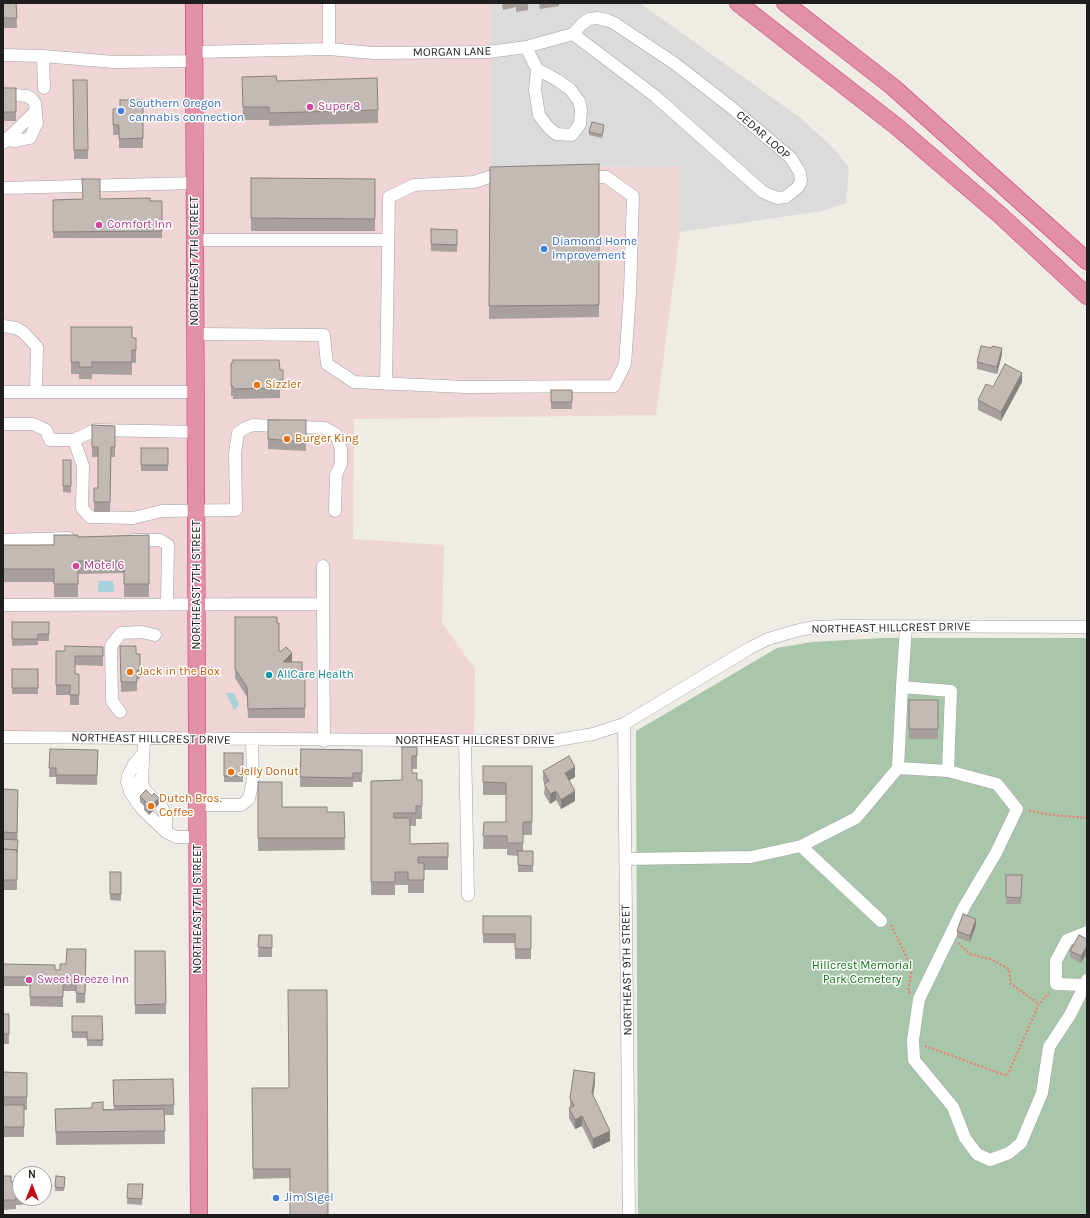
<!DOCTYPE html>
<html>
<head>
<meta charset="utf-8">
<style>
	body { margin:0 }
	#map { position:relative; width:1090px; height:1218px; overflow:hidden; background:#efebe5; font-family:Karla,sans-serif }
	canvas { display:block }
	.frame { position:absolute; inset:0; border:4px solid #1e1e1e; pointer-events:none }
	.north { position:absolute; left:12px; top:1166px; width:40px; height:40px; box-sizing:border-box; background:#fff; border:1px solid #a5a5a5; border-radius:50%; rotate:0deg; font-size:11px; font-weight:700; line-height:16px; text-align:center; color:#1e1e1e }
	.north::after { content:''; display:block; margin:auto; width:14px; height:18px; background:#c20a16; clip-path:polygon(50% 0,100% 100%,50% 72%,0 100%) }
</style>
</head>
<body>
<div id="map">
<canvas width="1090" height="1218"></canvas>
<div class="frame"></div>
<div class="north">N</div>
</div>
<script>
const g = document.querySelector('canvas').getContext('2d');
g.lineJoin = 'round';
function fill(path, color) {
  g.fillStyle = color;
  g.fill(path, 'evenodd');
}
function toPath(rows) {
  const path = new Path2D();
  for (const r of rows) {
    path.moveTo(r[0], r[1]);
    for (let i = 2; i < r.length; i += 2) path.lineTo(r[i], r[i + 1]);
  }
  return path;
}
function stroke(path, color, width, dash) {
  g.strokeStyle = color;
  g.lineWidth = width;
  g.lineCap = dash ? 'butt' : 'round';
  g.setLineDash(dash || []);
  g.stroke(path);
}
function write(font, color, halo, rows, align = 'center') {
  g.font = font + ' Karla,sans-serif';
  g.lineWidth = 3;
  g.setLineDash([]);
  g.textBaseline = 'middle';
  g.strokeStyle = halo;
  g.fillStyle = color;
  for (const [text, x, y, turn = 0] of rows) {
    g.save();
    g.translate(x, y);
    g.rotate((+turn || 0) * Math.PI / 180);
    g.textAlign = isNaN(turn) ? turn : align;
    if (halo) g.strokeText(text, 0, 0);
    g.fillText(text, 0, 0);
    g.restore();
  }
}
const residential = toPath([
	[491,3,640,3,802,119,834,149,849,167,846,203,822,211,680,232,678,167,492,166]
]);
const commercial = toPath([
	[3,3,491,3,492,166,679,167,680,232,656,415,354,419,353,539,444,545,442,623,475,669,474,735,3,739]
]);
const cemetery = toPath([
	[884,638,1087,638,1087,1215,638,1215,636,731,777,648,812,642]
]);
const water = toPath([
	[98,581,113,581,114,592,98,592],
	[226,693,234,693,239,705,234,710]
]);
const path = toPath([
	[1029,811,1052,815,1087,818],
	[891,925,912,968,908,991,910,993],
	[958,943,970,954,993,960,1009,969,1011,984,1039,1004],
	[925,1046,1007,1076,1039,1004,1049,993]
]);
const minor = toPath([
	[597,18,607,20,614,23,674,63,732,108,791,158,800,173,801,181,798,187,786,197,777,198,763,192,655,96,573,34,582,24,589,19,597,18],
	[526,47,537,69,557,80,570,89,579,101,581,109,580,124,572,135,556,134,548,127,539,115,535,90,537,69],
	[329,49,329,3],
	[194,52,329,49,373,53,488,52,526,47,573,34],
	[3,55,43,56,44,88],
	[43,56,114,62,194,61],
	[3,94,27,96,32,99,35,103,37,123,30,138,16,141,6,140,3,143],
	[6,140,36,111],
	[3,188,195,183],
	[195,240,387,240],
	[3,326,16,328,23,332,37,347,36,392],
	[196,334,324,335,327,364,354,382,465,387,614,386,625,364,630,293,633,196,606,177,584,177],
	[386,384,389,197,414,185,474,182,489,177,506,177],
	[3,392,196,392],
	[3,424,33,424,46,430,50,440,74,440,95,430,196,432],
	[74,440,83,466,82,508,90,517,133,518,162,511,236,510,235,453,238,433,245,428,253,425,325,428,336,434,341,449,341,464,336,475,335,511],
	[3,540,69,538],
	[133,540,160,540,168,545,167,604],
	[323,566,323,604],
	[3,605,323,604,324,741],
	[902,687,951,691,948,771,898,768,902,687,906,627],
	[120,712,112,701,111,646,121,633,142,632,155,635],
	[624,724,629,1215],
	[3,737,552,741,593,734,624,724,750,648,768,639,799,630,815,627,841,626,1087,627],
	[144,739,142,784,146,791,162,807,166,818,166,832],
	[465,742,468,895],
	[948,771,997,784,1017,809,996,853,964,907,919,999,913,1040,914,1060,953,1107,965,1138,977,1154,990,1160,1009,1153,1021,1143,1042,1093,1049,1047,1070,1015,1085,985],
	[142,776,135,789,136,801,143,810,166,832,176,837,198,837],
	[134,798,130,792,127,782,128,776,134,764,143,754],
	[198,805,241,805,249,799,253,779,252,740],
	[801,846,881,921],
	[626,859,751,857,801,846,856,818,898,768],
	[1087,932,1067,940,1056,961,1056,984,1085,985,1087,980]
]);
const highway = toPath([
	[194,3,199,1215],
	[738,3,896,126,1000,215,1087,296],
	[785,3,893,87,1087,261]
]);
const wall = toPath([
	[3,3,16,3,17,28,3,28],
	[502,3,528,3,528,10,516,12,516,7,503,10],
	[539,3,559,3,559,6,540,9],
	[242,77,277,81,378,110,378,123,269,126,269,120,243,120],
	[73,80,87,80,88,159,74,159],
	[3,88,16,88,16,121,3,121],
	[143,100,143,148,119,148,119,135,113,135,113,109,120,109],
	[604,129,602,138,589,135,589,132],
	[599,164,599,317,489,319,490,167],
	[251,178,375,179,375,231,251,231],
	[83,199,100,199,162,201,162,238,53,238,53,200],
	[431,229,457,230,457,252,431,251],
	[71,327,132,338,136,338,136,363,132,363,132,375,92,374,92,379,79,379,79,374,71,374],
	[1002,354,997,374,977,369,977,362],
	[231,363,283,370,283,390,280,390,280,398,233,399,233,396,231,396],
	[1022,382,1001,421,978,410,978,400,993,387],
	[551,390,572,390,572,409,551,409],
	[268,420,306,420,306,451,268,449],
	[92,425,115,426,115,457,111,457,110,512,94,512,94,488,98,488,98,457,92,457],
	[141,448,168,448,168,471,141,471],
	[63,460,71,460,71,493,63,492],
	[149,535,149,597,124,597,124,573,78,574,78,597,54,597,54,582,3,582,3,545,54,545,78,537],
	[235,617,277,623,279,651,292,662,302,675,305,675,305,718,248,718,247,697,235,678],
	[12,622,49,622,49,641,38,641,38,645,12,646],
	[120,646,136,654,140,654,140,679,137,679,137,691,121,692],
	[103,647,103,666,75,665,75,674,79,674,79,705,70,705,70,695,56,695,56,651,65,651],
	[12,669,38,669,38,694,12,694],
	[909,700,938,700,938,739,909,739],
	[402,747,417,747,417,769,412,769,412,773,417,780,422,780,422,819,416,819,416,826,410,826,410,844,448,843,448,870,424,870,424,893,408,893,408,885,395,885,395,895,371,895,371,781,402,780],
	[50,749,98,750,97,785,56,784,56,777,49,777],
	[301,749,362,750,362,782,353,782,353,787,300,787],
	[224,753,243,753,243,782,224,782],
	[483,766,532,766,532,835,523,835,523,851,533,851,533,872,518,872,518,856,507,855,507,849,483,849,484,822,506,822,506,795,483,795],
	[543,771,575,777,569,780,575,801,561,809,556,800,550,804,544,794,545,784,543,781],
	[258,782,282,807,327,812,344,812,345,850,258,851],
	[3,789,18,790,17,890,3,890],
	[140,796,152,796,159,804,149,815,144,810,144,806,140,802],
	[110,872,121,872,121,901,110,900],
	[1006,875,1022,875,1021,904,1006,904],
	[483,916,531,916,531,959,515,959,515,943,483,943],
	[976,925,970,942,957,937,957,931],
	[259,935,272,935,272,957,258,957],
	[1087,939,1081,963,1070,957,1070,951],
	[86,949,85,1003,76,1003,76,991,63,991,63,1007,30,1006,30,986,3,986,3,964,60,970,66,964],
	[135,951,165,951,166,1014,135,1014],
	[3,1014,9,1014,9,1044,3,1044],
	[72,1016,102,1016,103,1046,87,1046,87,1038,72,1038],
	[3,1072,27,1073,27,1110,24,1110,24,1137,3,1137],
	[173,1079,174,1115,164,1115,165,1144,56,1145,55,1109,114,1109,113,1080],
	[595,1083,593,1095,610,1141,593,1149,582,1126,575,1129,569,1118,569,1108,570,1108,570,1098],
	[252,1088,289,1088,290,1178,253,1179],
	[3,1176,11,1182,20,1182,20,1198,23,1198,23,1205,16,1205,16,1209,3,1210],
	[56,1176,65,1177,64,1191,55,1191],
	[128,1184,143,1184,142,1205,127,1204]
]);
const shadedWall = toPath([
	[1002,348,1002,354,997,374,997,367],
	[1022,373,1022,382,1001,421,1001,412],
	[292,653,292,662,283,662],
	[575,767,575,777,565,783,565,773],
	[556,791,556,800,550,804,550,794],
	[575,791,575,801,561,809,561,800],
	[159,798,159,804,149,815,149,808],
	[976,919,976,925,970,942,970,936],
	[1087,946,1087,953,1081,963,1081,956],
	[595,1073,595,1083,592,1103,592,1093],
	[582,1116,582,1126,575,1129,575,1120],
	[610,1131,610,1141,593,1149,593,1139]
]);
const building = toPath([
	[3,3,16,3,17,18,3,18,3,3],
	[276,76,277,81,377,78,378,110,269,113,269,107,243,107,242,77,276,76],
	[73,80,87,80,88,150,74,150,73,80],
	[3,88,16,88,16,112,3,112,3,88],
	[120,100,143,100,143,138,119,139,119,125,113,125,113,109,120,109,120,100],
	[592,122,604,125,602,135,589,132,592,122],
	[599,164,599,305,489,306,490,167,599,164],
	[251,178,375,179,375,219,251,218,251,178],
	[82,179,100,179,100,199,150,198,150,201,162,201,162,231,53,232,53,200,83,199,82,179],
	[431,229,457,230,457,245,431,244,431,229],
	[71,327,132,327,132,338,136,338,136,350,132,350,132,362,92,362,92,367,79,367,79,362,71,362,71,327],
	[981,346,992,348,992,346,1002,348,997,367,977,362,981,346],
	[233,360,279,360,280,370,283,370,283,380,279,380,280,388,233,389,233,386,231,386,231,363,233,363,233,360],
	[1005,364,1022,373,1001,412,978,400,986,384,993,387,1005,364],
	[551,390,572,390,572,402,551,402,551,390],
	[268,420,306,420,306,442,268,439,268,420],
	[92,425,115,426,115,447,111,447,110,502,94,502,94,488,98,488,98,447,92,447,92,425],
	[141,448,168,448,168,465,141,465,141,448],
	[63,460,71,460,71,486,63,486,63,460],
	[54,535,78,535,78,537,149,535,149,584,124,584,124,561,78,561,78,584,54,584,54,569,3,569,3,545,54,545,54,535],
	[235,617,277,617,277,623,279,623,279,651,280,652,286,647,292,653,283,662,302,662,302,675,305,675,305,708,248,709,247,687,235,669,235,617],
	[12,622,49,622,49,634,38,634,38,639,12,639,12,622],
	[65,646,103,647,103,656,75,656,75,674,79,674,79,695,70,695,70,685,56,685,56,651,65,651,65,646],
	[120,646,136,646,136,654,140,654,140,670,137,670,137,682,121,682,120,646],
	[12,669,38,669,38,688,12,688,12,669],
	[909,700,938,700,938,729,909,729,909,700],
	[402,747,417,747,417,756,412,756,412,773,417,773,417,780,422,780,422,806,416,806,416,813,394,813,394,818,410,818,410,844,448,843,448,857,418,857,418,863,424,863,424,880,408,880,408,872,395,872,395,882,371,882,371,781,402,780,402,747],
	[50,749,98,750,97,775,56,775,56,768,49,768,50,749],
	[301,749,362,750,362,773,353,773,353,778,300,777,301,749],
	[224,753,243,753,243,776,224,776,224,753],
	[569,756,575,767,565,773,575,791,561,800,556,791,550,794,544,784,549,781,543,771,569,756],
	[483,766,532,766,532,822,523,822,523,843,507,843,507,836,483,836,484,822,506,822,506,783,483,782,483,766],
	[258,782,282,782,282,807,327,807,327,812,344,812,345,838,258,838,258,782],
	[3,789,18,790,17,833,3,832,3,789],
	[146,790,152,796,154,793,159,798,149,808,144,804,146,802,140,796,146,790],
	[3,839,18,840,17,852,17,850,3,849,3,839],
	[3,849,17,850,17,880,3,880,3,849],
	[518,851,533,851,533,866,518,865,518,851],
	[110,872,121,872,121,894,110,894,110,872],
	[1006,875,1022,875,1021,898,1006,897,1006,875],
	[963,914,976,919,970,936,957,931,963,914],
	[483,916,531,916,531,949,515,949,515,934,483,934,483,916],
	[259,935,272,935,272,948,258,947,259,935],
	[1079,935,1087,939,1087,946,1081,956,1070,951,1079,935],
	[67,949,86,949,85,994,76,993,76,982,63,982,63,997,30,997,30,977,3,977,3,964,55,965,55,970,60,970,60,964,66,964,67,949],
	[38,977,56,977,56,982,38,981,38,977],
	[135,951,165,951,166,1004,135,1005,135,951],
	[288,990,327,990,328,1215,290,1215,290,1169,253,1169,252,1088,289,1088,288,990],
	[3,1014,9,1014,9,1034,3,1034,3,1014],
	[72,1016,102,1016,103,1040,87,1040,87,1032,72,1032,72,1016],
	[574,1070,595,1073,592,1093,610,1131,593,1139,582,1116,575,1120,569,1108,574,1106,570,1098,574,1070],
	[3,1072,27,1073,27,1097,3,1097,3,1072],
	[173,1079,174,1105,114,1106,113,1080,173,1079],
	[103,1102,103,1110,164,1109,165,1131,56,1132,55,1109,92,1108,92,1103,103,1102],
	[3,1105,24,1105,24,1127,3,1127,3,1105],
	[3,1176,11,1176,11,1182,20,1182,20,1196,16,1196,16,1200,3,1200,3,1176],
	[56,1176,65,1177,64,1188,55,1187,56,1176],
	[128,1184,143,1184,142,1199,127,1198,128,1184]
]);
const markers = [
	[310,107,4,"#d1479c"],
	[121,111,4,"#3f7fe0"],
	[99,225,4,"#d1479c"],
	[544,249,4,"#3f7fe0"],
	[257,385,4,"#e8710a"],
	[287,439,4,"#e8710a"],
	[76,566,4,"#d1479c"],
	[130,672,4,"#e8710a"],
	[269,675,4,"#0f9aa8"],
	[231,772,4,"#e8710a"],
	[151,806,4,"#e8710a"],
	[29,980,4,"#d1479c"],
	[276,1198,4,"#3f7fe0"]
];
const streetNames = [
	["MORGAN LANE",452,52,-1],
	["CEDAR LOOP",763,135,41],
	["NORTHEAST 7TH STREET",195,261,-90],
	["NORTHEAST 7TH STREET",197,585,-90],
	["NORTHEAST HILLCREST DRIVE",891,628,-1],
	["NORTHEAST HILLCREST DRIVE",151,739,1],
	["NORTHEAST HILLCREST DRIVE",475,741],
	["NORTHEAST 7TH STREET",198,909,-90],
	["NORTHEAST 9TH STREET",627,970,-91]
];
const shopNames = [
	["Southern Oregon",129,104],
	["cannabis connection",129,118],
	["Diamond Home",552,242],
	["Improvement",552,256],
	["Jim Sigel",284,1198]
];
const hotelNames = [
	["Super 8",318,107],
	["Comfort Inn",107,225],
	["Motel 6",84,566],
	["Sweet Breeze Inn",37,980]
];
const foodNames = [
	["Sizzler",265,385],
	["Burger King",295,439],
	["Jack in the Box",138,672],
	["Jelly Donut",239,772],
	["Dutch Bros.",159,799],
	["Coffee",159,813]
];
const cultureNames = [
	["AllCare Health",277,675]
];
const parkNames = [
	["Hillcrest Memorial",862,966],
	["Park Cemetery",862,980]
];
fill(residential, '#dcdbdb');
fill(commercial, '#efd5d5');
fill(cemetery, '#a7c6aa');
fill(water, '#a7d2da');
stroke(minor, '#a2a2a2', 13);
stroke(highway, '#d12d70', 18);
stroke(path, '#f37772', 2, [2, 2]);
stroke(minor, '#fff', 12);
stroke(highway, '#e290a5', 17);
fill(wall, '#a8a09c');
fill(shadedWall, '#88827f');
fill(building, '#c3bab5');
stroke(building, '#88827f', 1);
for (const [x, y, r, color] of markers) {
  const dot = new Path2D();
  dot.arc(x, y, r, 0, 2 * Math.PI);
  g.fillStyle = color;
  g.fill(dot);
  stroke(dot, '#fff', 1.5);
}
write('12px', '#1e1e1e', '#fff', streetNames);
write('12px', '#366cbe', '#fff', shopNames, 'left');
write('12px', '#b23c85', '#fff', hotelNames, 'left');
write('12px', '#c56008', '#fff', foodNames, 'left');
write('12px', '#0d838f', '#fff', cultureNames, 'left');
write('12px', '#117713', '#fff', parkNames);
</script>
</body>
</html>
